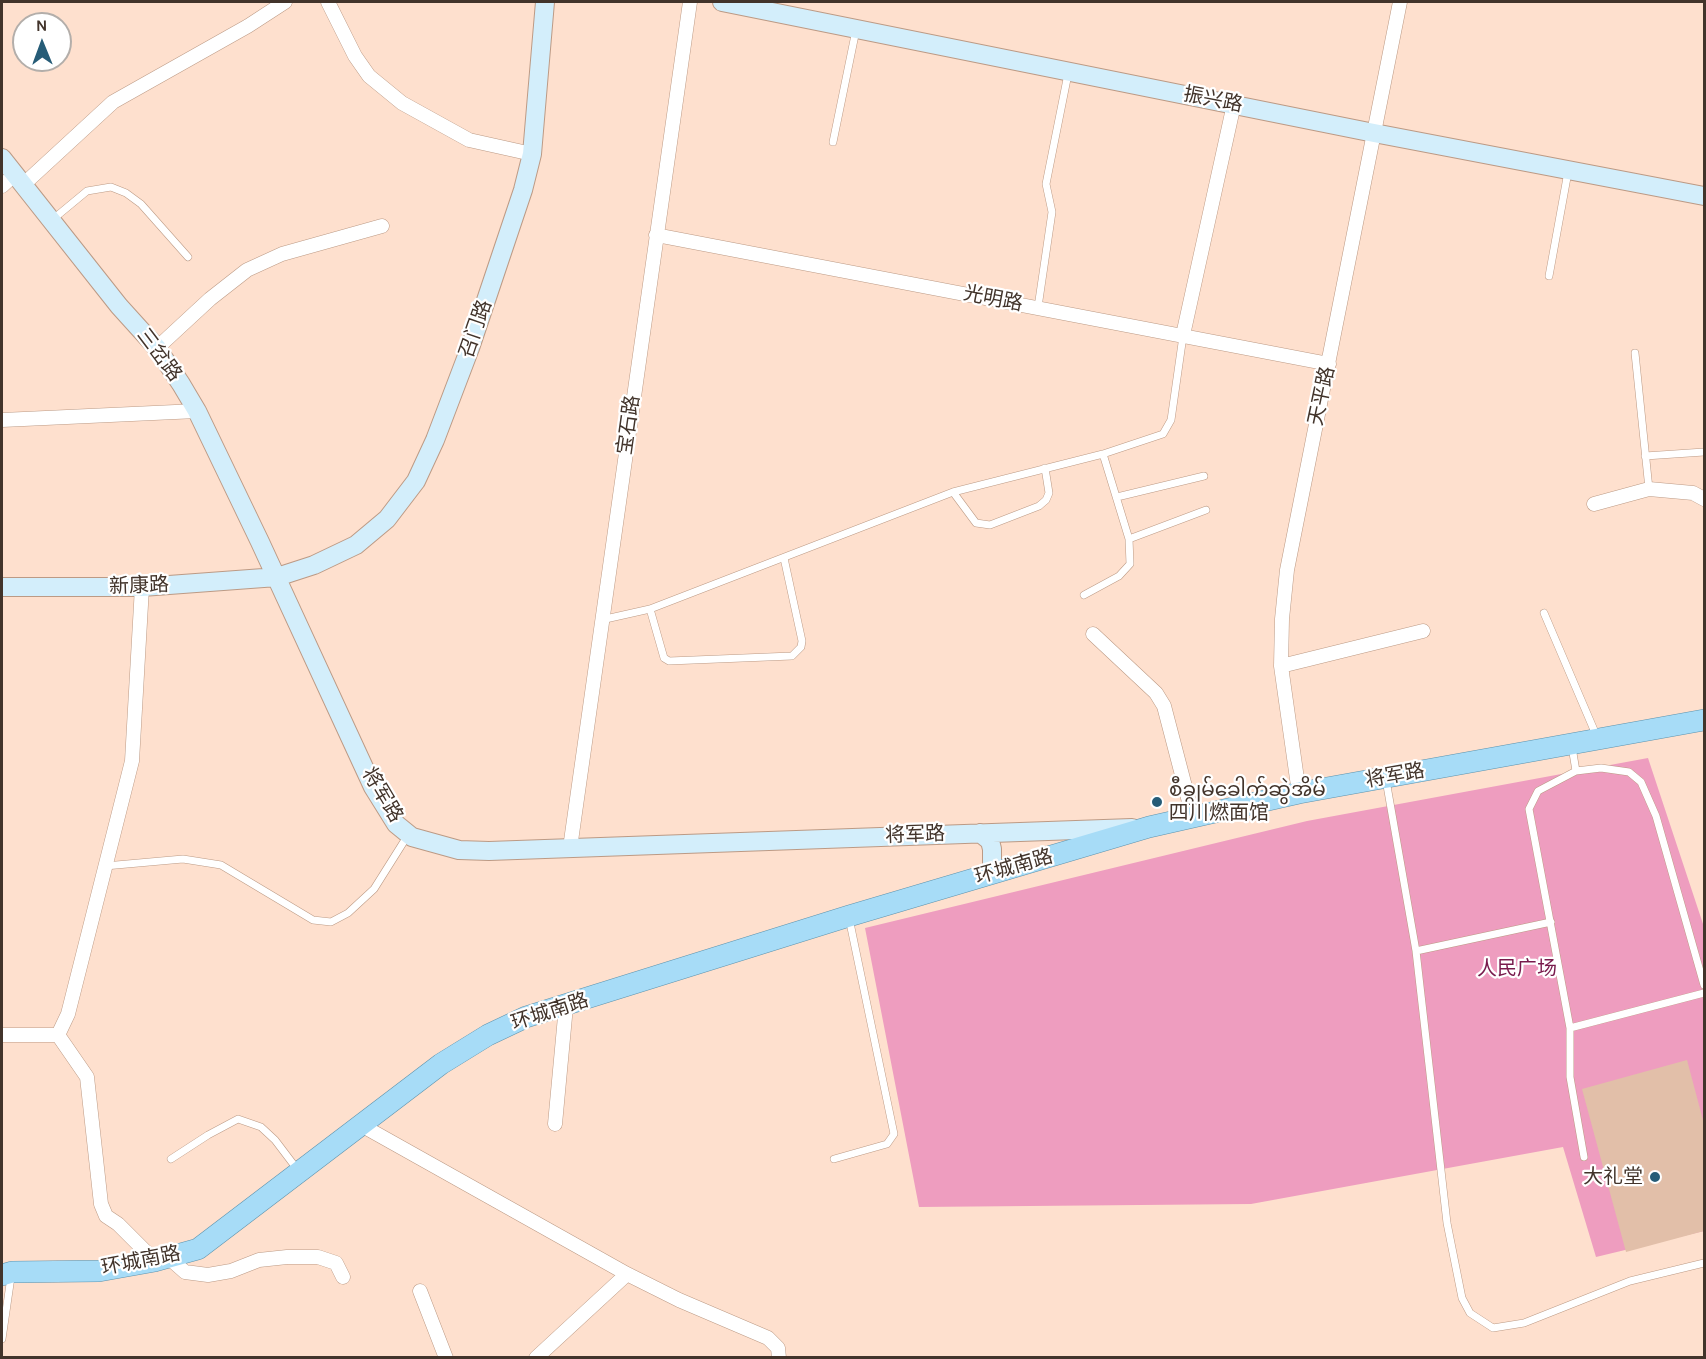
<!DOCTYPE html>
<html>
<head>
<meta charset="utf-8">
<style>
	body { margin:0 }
	#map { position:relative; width:1706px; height:1359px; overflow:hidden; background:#fee0ce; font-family:Karla,sans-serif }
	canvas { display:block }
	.frame { position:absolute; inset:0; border:3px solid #42342b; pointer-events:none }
	.north { position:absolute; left:12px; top:12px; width:60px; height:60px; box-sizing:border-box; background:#fff; border:2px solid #b3aeaa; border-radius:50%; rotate:359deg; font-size:16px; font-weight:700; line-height:24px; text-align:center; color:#42342b }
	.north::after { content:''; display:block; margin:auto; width:21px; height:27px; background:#265c77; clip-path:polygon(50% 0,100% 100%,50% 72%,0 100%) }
</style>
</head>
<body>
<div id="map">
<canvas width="1706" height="1359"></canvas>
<div class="frame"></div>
<div class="north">N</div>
</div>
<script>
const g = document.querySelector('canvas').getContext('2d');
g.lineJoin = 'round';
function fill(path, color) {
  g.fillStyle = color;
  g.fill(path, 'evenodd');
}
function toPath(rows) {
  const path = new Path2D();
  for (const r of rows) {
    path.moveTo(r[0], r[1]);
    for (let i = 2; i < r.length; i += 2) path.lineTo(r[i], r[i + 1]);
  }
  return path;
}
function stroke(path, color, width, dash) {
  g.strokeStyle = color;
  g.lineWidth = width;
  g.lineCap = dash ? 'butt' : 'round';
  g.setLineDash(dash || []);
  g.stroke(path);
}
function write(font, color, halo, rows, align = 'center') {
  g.font = font + ' Karla,"Noto Sans SC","Noto Sans Myanmar",sans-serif';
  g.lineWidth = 4.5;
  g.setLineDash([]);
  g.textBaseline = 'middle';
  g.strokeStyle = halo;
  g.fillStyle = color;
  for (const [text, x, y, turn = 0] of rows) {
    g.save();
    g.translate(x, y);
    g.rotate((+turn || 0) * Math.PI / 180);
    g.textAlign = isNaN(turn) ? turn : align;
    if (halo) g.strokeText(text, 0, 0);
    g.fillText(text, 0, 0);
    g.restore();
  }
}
const green = toPath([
	[1648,758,1704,927,1704,1231,1596,1257,1563,1147,1251,1204,919,1207,865,928,1307,821]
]);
const building = toPath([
	[1687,1060,1704,1124,1704,1231,1626,1252,1582,1089]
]);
const lane = toPath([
	[833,142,856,30],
	[52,220,87,191,111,187,126,193,141,204,188,257],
	[1549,276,1568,172],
	[1038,307,1052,212,1046,184,1068,74],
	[1635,353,1649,489],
	[1645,456,1704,452],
	[953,492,976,523,990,525,1039,506,1046,500,1049,493,1045,468],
	[1117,497,1204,476],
	[1129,539,1206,510],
	[1084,595,1119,576,1130,564,1129,539,1103,454],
	[650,609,664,658,669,661,792,656,801,647,802,641,784,558],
	[1544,613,1597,737],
	[601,620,650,609,953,492,1103,454,1163,434,1171,420,1183,336],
	[1572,747,1576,771],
	[1386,780,1416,951,1447,1223,1462,1298,1470,1313,1493,1328,1524,1323,1630,1281,1704,1263],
	[105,866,183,859,221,865,313,920,331,922,348,913,374,889,408,835],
	[1416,951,1551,922],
	[1570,1028,1704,993],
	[1584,1157,1570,1077,1570,1028,1529,809,1538,791,1576,771,1601,768,1629,772,1641,782,1656,816,1704,985],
	[171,1159,208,1135,238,1119,261,1127,275,1140,297,1169],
	[834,1159,887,1144,894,1134,849,918],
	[2,1339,11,1277]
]);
const street = toPath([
	[328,2,355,56,369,76,402,103,469,140,532,154],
	[24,184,113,102,248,26,285,2],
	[2,186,15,174],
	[656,235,1329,364],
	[1183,335,1234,104],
	[157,348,210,299,247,270,282,254,382,226],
	[2,420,197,411],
	[1594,504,1649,489,1693,493,1704,499],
	[1093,634,1156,693,1164,706,1193,817],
	[1281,666,1423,631],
	[1299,793,1281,666,1282,619,1287,570,1400,2],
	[570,848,690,2],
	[2,1035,58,1035],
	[58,1035,68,1014,132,761,142,587],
	[58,1035,87,1077,101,1204,106,1216,118,1224,155,1261],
	[555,1124,566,1006],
	[361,1125,627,1274,679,1300,768,1338,778,1348,779,1358],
	[168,1257,185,1272,208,1275,231,1271,259,1260,287,1257,318,1257,336,1263,343,1277],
	[420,1291,446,1358],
	[536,1358,627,1274]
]);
const secondary = toPath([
	[722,2,1374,133,1704,196],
	[2,158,119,306,157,348,181,384,197,411,260,542,373,787,396,824,412,837,459,850,489,851,1132,828],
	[2,587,142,587,277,577,314,565,356,545,387,519,416,481,435,440,470,348,523,190,532,154,545,2],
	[980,833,990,841,992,849,992,873]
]);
const primary = toPath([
	[2,1275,12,1272,99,1271,155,1261,198,1249,441,1064,488,1035,526,1017,849,916,1149,827,1299,793,1704,720]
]);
const markers = [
	[1157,802,6,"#265c77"],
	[1655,1177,6,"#265c77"]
];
const streetNames = [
	["振兴路",1213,100,11],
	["光明路",993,299,11],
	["召门路",476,329,-71],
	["三岔路",159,355,53],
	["天平路",1322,396,-78],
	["宝石路",629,425,-82],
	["新康路",139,586,-2],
	["将军路",1395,776,-10],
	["将军路",382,795,59],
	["将军路",915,835,-2],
	["环城南路",1014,867,-16],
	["环城南路",550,1012,-18],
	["环城南路",141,1261,-11]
];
const poiNames = [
	["စီချွမ်ခေါက်ဆွဲအိမ်",1169,790],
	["四川燃面馆",1169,813],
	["大礼堂",1643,1177,"right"]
];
const parkNames = [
	["人民广场",1517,969]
];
fill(green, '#ee9dbf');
fill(building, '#e2bfa9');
stroke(lane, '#bc9a85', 8);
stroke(street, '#bc9a85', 15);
stroke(secondary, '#bc9a85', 20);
stroke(primary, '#5d92ac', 22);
stroke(lane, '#fff', 7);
stroke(street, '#fff', 14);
stroke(secondary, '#d3eefb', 18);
stroke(primary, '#a7dcf7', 21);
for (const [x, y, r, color] of markers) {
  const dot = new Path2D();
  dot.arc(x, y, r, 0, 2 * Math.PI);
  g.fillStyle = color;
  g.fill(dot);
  stroke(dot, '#fff', 2);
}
write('20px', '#42342b', '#fff', streetNames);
write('20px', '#42342b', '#fff', poiNames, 'left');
write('20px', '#781a4c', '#fff', parkNames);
</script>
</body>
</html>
